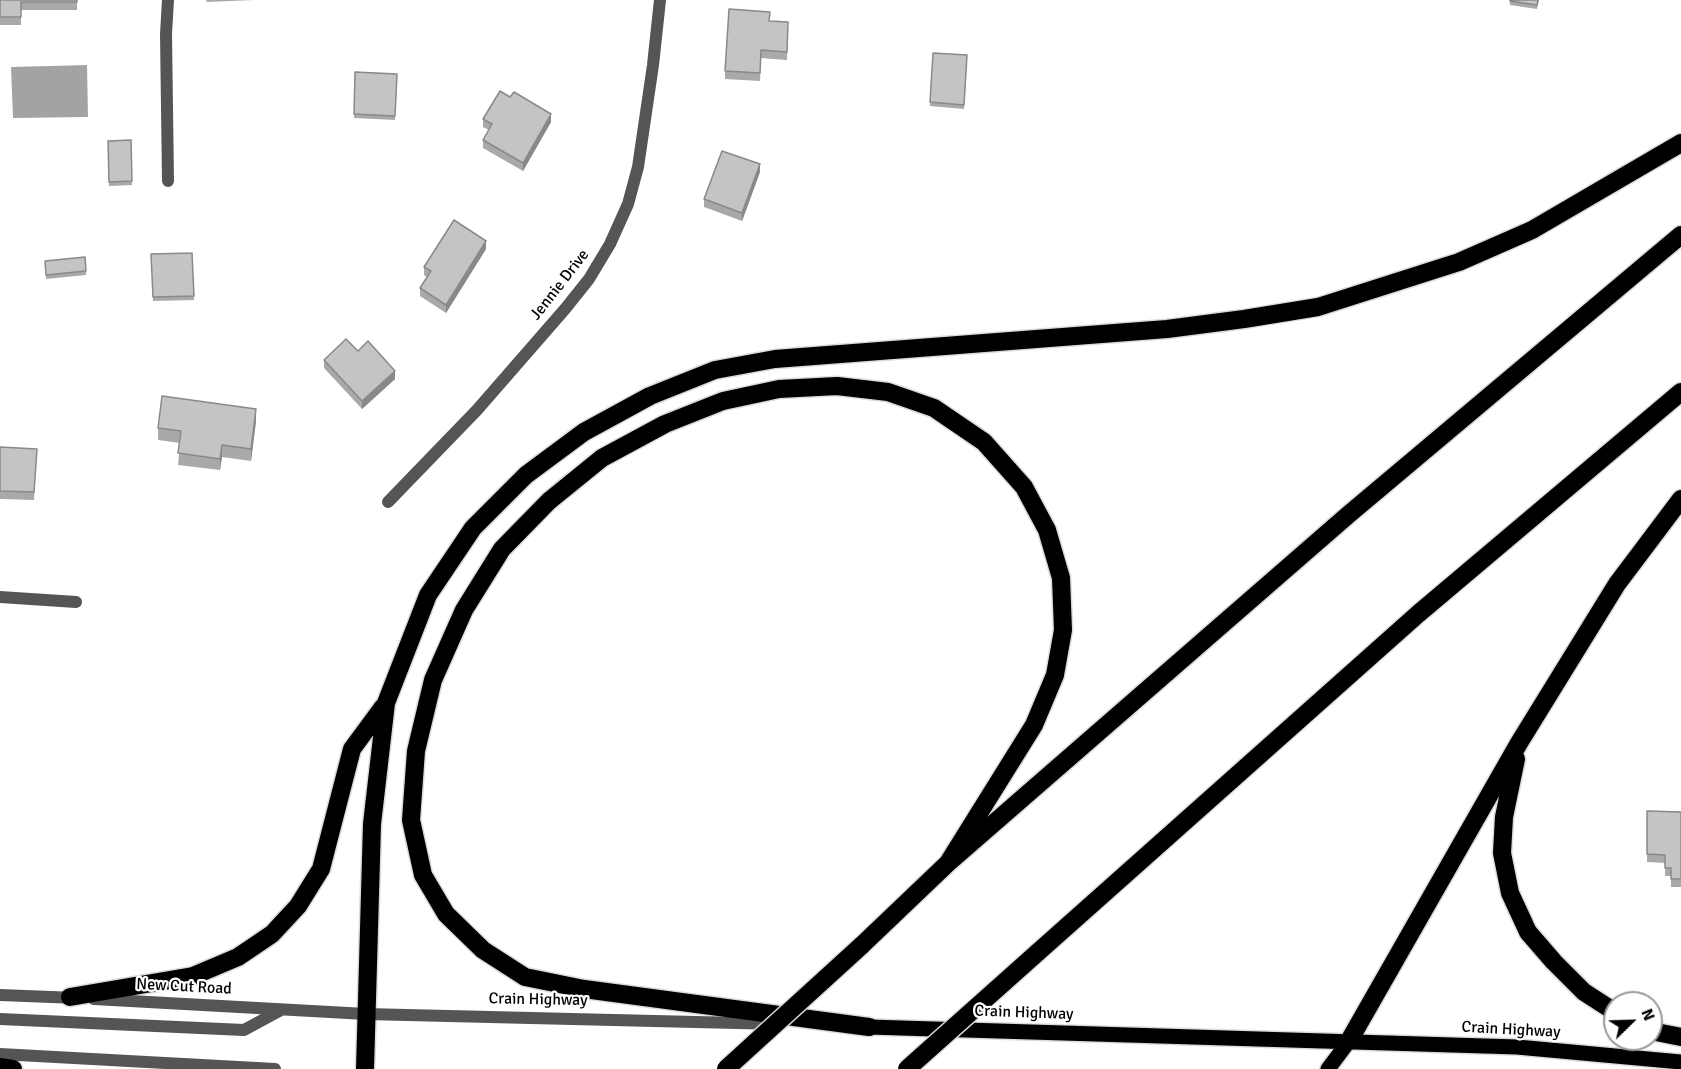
<!DOCTYPE html>
<html>
<head>
<meta charset="utf-8">
<style>
	body { margin:0 }
	#map { position:relative; width:1681px; height:1069px; overflow:hidden; background:#fff; font-family:Signika,sans-serif }
	canvas { display:block }
	.north { position:absolute; left:1603px; top:991px; width:60px; height:60px; box-sizing:border-box; background:#fff; border:2px solid #999; border-radius:50%; rotate:67deg; font-size:16px; font-weight:700; line-height:24px; text-align:center; color:#000 }
	.north::after { content:''; display:block; margin:auto; width:21px; height:27px; background:#000; clip-path:polygon(50% 0,100% 100%,50% 72%,0 100%) }
</style>
</head>
<body>
<div id="map">
<canvas width="1681" height="1069"></canvas>
<div class="north">N</div>
</div>
<script>
const g = document.querySelector('canvas').getContext('2d');
g.lineJoin = 'round';
function fill(path, color) {
  g.fillStyle = color;
  g.fill(path, 'evenodd');
}
function toPath(rows) {
  const path = new Path2D();
  for (const r of rows) {
    path.moveTo(r[0], r[1]);
    for (let i = 2; i < r.length; i += 2) path.lineTo(r[i], r[i + 1]);
  }
  return path;
}
function stroke(path, color, width, dash) {
  g.strokeStyle = color;
  g.lineWidth = width;
  g.lineCap = dash ? 'butt' : 'round';
  g.setLineDash(dash || []);
  g.stroke(path);
}
function write(font, color, halo, rows, align = 'center') {
  g.font = font + ' Signika,sans-serif';
  g.lineWidth = 4.5;
  g.setLineDash([]);
  g.textBaseline = 'middle';
  g.strokeStyle = halo;
  g.fillStyle = color;
  for (const [text, x, y, turn = 0] of rows) {
    g.save();
    g.translate(x, y);
    g.rotate((+turn || 0) * Math.PI / 180);
    g.textAlign = isNaN(turn) ? turn : align;
    if (halo) g.strokeText(text, 0, 0);
    g.fillText(text, 0, 0);
    g.restore();
  }
}
const water = toPath([
	[87,65,88,117,13,118,11,67]
]);
const service = toPath([
	[168,0,166,34,168,181]
]);
const minor = toPath([
	[388,502,477,410,565,309,589,279,610,244,628,204,638,167,653,65,660,0],
	[0,597,76,602]
]);
const tertiary = toPath([
	[0,995,77,998],
	[94,999,366,1014,778,1024],
	[0,1019,244,1030,281,1010],
	[0,1054,275,1069]
]);
const primary = toPath([
	[869,1027,1517,1047,1681,1062],
	[1328,1069,1349,1041]
]);
const motorway = toPath([
	[1516,759,1504,817,1502,853,1510,893,1528,932,1554,962,1584,992,1615,1012],
	[861,946,948,863,1348,515,1681,235],
	[1037,953,1418,614,1681,392],
	[70,997,193,976,238,957,272,934,298,906,321,869,352,749,383,707],
	[869,1027,584,989,525,977,483,950,446,914,423,875,411,820,416,751,433,680,464,610,502,549,549,501,602,458,665,424,723,401,779,389,837,386,888,392,934,408,984,442,1024,487,1047,530,1061,578,1063,630,1055,675,1034,725,948,863],
	[1651,1031,1681,1037],
	[1349,1041,1519,743,1617,584,1681,499],
	[0,1067,13,1069],
	[365,1069,372,824,386,703,428,595,473,528,526,475,584,432,650,396,715,370,775,359,1167,329,1244,319,1318,307,1459,262,1532,230,1681,143]
]);
const motorwayBridge = toPath([
	[726,1069,861,946],
	[907,1069,1037,953]
]);
const wall = toPath([
	[0,0,77,0,77,10,21,10,21,25,0,25],
	[206,0,254,0,207,2],
	[1510,0,1539,0,1537,9,1510,5],
	[769,21,788,30,787,60,761,58,760,81,725,79,725,71],
	[933,53,967,55,964,109,930,106],
	[355,72,397,74,395,120,354,118],
	[483,119,551,122,523,171,483,148,483,140,489,130,483,127],
	[131,140,132,185,109,186,108,141],
	[760,172,742,221,704,207,704,199],
	[486,249,446,313,420,296,420,288,427,277,424,275,424,267],
	[192,253,194,300,153,301,151,254],
	[45,261,86,271,86,275,46,279],
	[358,351,395,379,362,409,324,368,324,360],
	[256,421,251,461,222,457,220,470,178,465,180,443,158,440,158,428],
	[0,447,37,449,34,500,0,499],
	[1647,811,1681,812,1681,887,1671,887,1671,876,1665,876,1665,863,1647,862]
]);
const shadedWall = toPath([
	[551,114,551,122,523,171,523,163],
	[760,164,760,172,742,221,742,213],
	[486,241,486,249,446,313,446,305],
	[395,371,395,379,362,409,362,401],
	[256,409,256,421,251,461,251,449],
	[222,445,222,457,220,470,220,459]
]);
const building = toPath([
	[0,0,77,0,77,2,21,2,21,17,0,17,0,0],
	[1510,0,1538,0,1537,5,1510,1,1510,0],
	[729,9,770,12,769,21,788,22,787,52,761,50,760,73,725,71,729,9],
	[933,53,967,55,964,105,930,102,933,53],
	[355,72,397,74,395,116,354,114,355,72],
	[500,91,510,97,514,92,551,114,523,163,483,140,492,124,483,119,500,91],
	[131,140,132,181,109,182,108,141,131,140],
	[722,151,760,164,742,213,704,199,722,151],
	[454,220,486,241,446,305,420,288,431,271,424,267,454,220],
	[192,253,194,296,153,297,151,254,192,253],
	[85,257,86,271,46,275,45,261,85,257],
	[346,339,358,351,368,341,395,371,362,401,324,360,346,339],
	[162,396,256,409,251,449,222,445,220,459,178,453,181,431,158,428,162,396],
	[0,447,37,449,34,492,0,491,0,447],
	[1647,811,1681,812,1681,879,1671,879,1671,868,1665,868,1665,855,1647,854,1647,811]
]);
const streetNames = [
	["Jennie Drive",560,285,-52],
	["New Cut Road",184,987,3],
	["Crain Highway",538,1000,1],
	["Crain Highway",1024,1013,2],
	["Crain Highway",1511,1030,3]
];
fill(water, '#a3a3a3');
stroke(primary, '#dbdbdb', 18);
stroke(motorway, '#dbdbdb', 21);
stroke(service, '#555', 12);
stroke(minor, '#555', 12);
stroke(tertiary, '#555', 12);
stroke(primary, '#000', 15);
stroke(motorway, '#000', 18);
stroke(motorwayBridge, '#dbdbdb', 21, []);
stroke(motorwayBridge, '#000', 18);
fill(wall, '#a9a9a9');
fill(shadedWall, '#898989');
fill(building, '#c4c4c4');
stroke(building, '#898989', 1.5);
write('16px', '#000', '#fff', streetNames);
</script>
</body>
</html>
